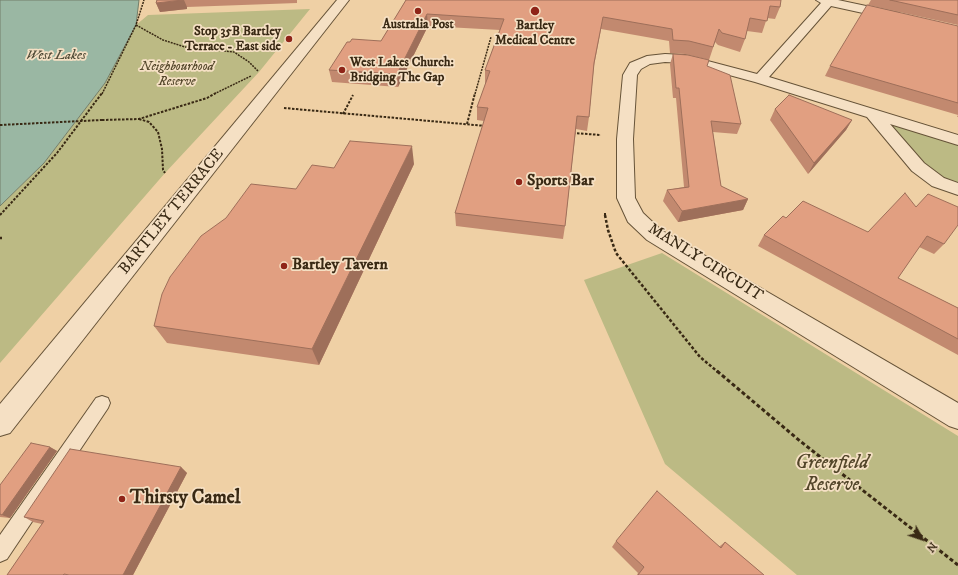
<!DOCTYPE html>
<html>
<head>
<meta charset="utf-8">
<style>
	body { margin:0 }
	#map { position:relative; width:958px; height:575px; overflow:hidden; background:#efd0a5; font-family:"IM FELL DW Pica",serif }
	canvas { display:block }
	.north { position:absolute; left:902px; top:519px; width:40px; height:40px; -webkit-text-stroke:3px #f5e0c4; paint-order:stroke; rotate:130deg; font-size:11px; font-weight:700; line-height:16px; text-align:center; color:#392914 }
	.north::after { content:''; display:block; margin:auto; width:14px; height:18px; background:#392914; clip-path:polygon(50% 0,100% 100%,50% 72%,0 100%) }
</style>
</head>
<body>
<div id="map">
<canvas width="958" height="575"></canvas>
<div class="north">N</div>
</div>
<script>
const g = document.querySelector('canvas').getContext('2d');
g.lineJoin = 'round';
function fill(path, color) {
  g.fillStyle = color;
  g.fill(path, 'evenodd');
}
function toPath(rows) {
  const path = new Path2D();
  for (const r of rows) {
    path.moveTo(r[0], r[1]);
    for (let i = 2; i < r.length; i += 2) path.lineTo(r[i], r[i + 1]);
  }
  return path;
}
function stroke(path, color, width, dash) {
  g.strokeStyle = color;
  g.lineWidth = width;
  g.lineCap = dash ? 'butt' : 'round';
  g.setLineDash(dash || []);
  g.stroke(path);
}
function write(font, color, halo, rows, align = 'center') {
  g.font = font + ' "IM FELL DW Pica",serif';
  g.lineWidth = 3.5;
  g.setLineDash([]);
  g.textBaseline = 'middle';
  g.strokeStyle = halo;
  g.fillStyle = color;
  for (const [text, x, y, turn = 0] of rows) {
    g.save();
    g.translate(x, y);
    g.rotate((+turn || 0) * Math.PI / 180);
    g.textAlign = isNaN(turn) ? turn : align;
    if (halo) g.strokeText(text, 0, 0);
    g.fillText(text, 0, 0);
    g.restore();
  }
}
const green = toPath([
	[310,9,259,72,165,173,0,363,0,206,44,163,105,83,136,25,148,15],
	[871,112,958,140,958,189,938,182],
	[662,253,958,436,958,575,797,575,665,464,584,280]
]);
const water = toPath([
	[0,0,139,0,136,25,105,83,44,163,0,206,0,0]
]);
const pathFar3 = toPath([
	[136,25,163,40,185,47,234,52,249,62,258,71],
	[102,94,136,25,144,0],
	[214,94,251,76],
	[475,94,491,37]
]);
const pathFar2 = toPath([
	[284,108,486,126],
	[343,114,353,95],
	[139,119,149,122,158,132,162,149,163,170,165,173],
	[102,120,139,119,207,98,216,93],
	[467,124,475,93],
	[573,133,601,135],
	[605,213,605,216],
	[0,215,57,153,102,93]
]);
const pathFar1 = toPath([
	[605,215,608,230,616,253,700,357,718,372],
	[0,238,2,238]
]);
const path = toPath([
	[717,371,800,441,958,565]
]);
const service = toPath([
	[102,396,108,398,110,403,108,408,7,559,0,562,0,535,96,398,102,396]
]);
const minor = toPath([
	[816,0,838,0,899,13,901,16,895,20,831,6,769,77,958,135,958,145,890,124,924,163,944,178,958,183,958,195,932,186,912,171,867,117,755,82,685,63,665,62,650,64,641,69,637,75,633,139,635,198,643,213,661,230,958,403,958,429,949,426,647,240,628,222,617,198,617,139,623,75,630,63,647,56,665,54,685,55,757,74,821,3,816,0]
]);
const tertiary = toPath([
	[337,0,349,0,10,433,0,436,0,404,337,0]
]);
const pathBridge = toPath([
	[0,125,102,120]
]);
const wall = toPath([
	[157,0,297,0,297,3,187,7,187,9,160,12,156,3],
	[406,0,781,0,780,7,775,19,767,18,762,33,747,31,745,39,740,52,718,45,715,42,709,60,685,54,670,53,669,41,601,29,594,66,589,117,587,131,576,129,565,226,563,239,456,226,455,213,484,121,477,120,477,107,486,83,485,83,485,70,500,30,428,26,398,87,332,82,329,70,381,41],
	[871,0,958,0,958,25,868,5],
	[958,26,958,117,957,117,958,115,825,76,830,66],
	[673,54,707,66,741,124,737,134,713,132,721,186,748,199,743,210,678,222,663,201,667,190,684,187,676,98,673,98,670,64],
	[775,109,852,120,846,130,808,174,770,120],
	[414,164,319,365,167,343,154,326,334,168],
	[916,207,944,244,934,254,919,247,898,278,958,308,958,355,758,246,764,235,786,218,868,232],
	[50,447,57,451,10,518,0,517,0,485],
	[181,467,187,473,133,575,7,575,42,524,33,522,24,517],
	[616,541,720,546,725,542,764,575,637,575,638,573,612,547]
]);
const shadedWall = toPath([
	[184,0,187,7,187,9,160,12,156,3],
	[427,14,428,26,398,87,397,74],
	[852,120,846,130,808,174,814,163],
	[412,146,414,164,319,365,312,349],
	[748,199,743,210,678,222,682,211],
	[50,447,57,451,10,518,2,515],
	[181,467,187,473,133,575,123,575]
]);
const building = toPath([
	[157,0,183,0,156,3,157,0],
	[406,0,781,0,780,7,770,6,767,21,750,18,745,39,722,33,719,29,713,47,689,41,673,40,672,29,603,17,594,63,589,117,577,116,565,226,455,213,488,108,477,107,490,71,485,70,504,19,427,14,397,74,329,70,347,42,350,42,352,39,381,41,406,0],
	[890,0,958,0,958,15,890,0],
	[867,5,958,26,958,103,830,66,867,5],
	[673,54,688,55,709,60,707,66,730,75,741,124,711,121,721,186,748,199,682,211,667,190,689,187,679,88,676,88,673,54],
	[789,95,852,120,814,163,775,109,789,95],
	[350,141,412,146,312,349,154,326,162,294,170,277,201,236,226,218,251,184,296,189,312,165,334,168,350,141],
	[905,193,916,207,928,194,958,207,958,225,944,244,927,236,898,278,958,308,958,339,764,235,783,216,786,218,803,201,868,232,905,193],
	[31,443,50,447,2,515,0,514,0,485,31,443],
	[70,449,181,467,123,575,69,575,64,574,63,575,7,575,44,521,24,517,70,449],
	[657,491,721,548,725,542,764,575,638,575,644,567,616,541,657,491]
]);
const markers = [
	[418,11,4,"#8f2418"],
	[535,11,5,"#8f2418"],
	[289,39,4,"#8f2418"],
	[342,70,4,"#8f2418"],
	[519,182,4,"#8f2418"],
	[284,266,4,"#8f2418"],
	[122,499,4,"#8f2418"]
];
const farPoinames = [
	["Australia Post",418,25],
	["Bartley",535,26],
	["Medical Centre",535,41],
	["Stop 35B Bartley",281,32,"right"],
	["Terrace - East side",281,47,"right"],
	["West Lakes Church:",350,63,"left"],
	["Bridging The Gap",350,78,"left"]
];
const farParknames = [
	["Neighbourhood",177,67],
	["Reserve",177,82]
];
const farWaternames = [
	["West Lakes",56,56]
];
const poiNames = [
	["Sports Bar",527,182],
	["Bartley Tavern",292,266]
];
const streetNames = [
	["BARTLEY TERRACE",172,212,-51],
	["MANLY CIRCUIT",705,263,32]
];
const nearParknames = [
	["Greenfield",832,464],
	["Reserve",832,486]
];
const nearPoinames = [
	["Thirsty Camel",130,499]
];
fill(green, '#bcba84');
fill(water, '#9ab7a3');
stroke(water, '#737e6a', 1);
stroke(service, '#665338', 2);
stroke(minor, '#665338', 2);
stroke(tertiary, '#665338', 2);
stroke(pathFar3, '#392914', 1.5, [2, 1]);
stroke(pathFar2, '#392914', 2, [2.5, 1.5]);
stroke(pathFar1, '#392914', 2.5, [3, 2]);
stroke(path, '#392914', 3, [4, 2.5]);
fill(service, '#f5e0c4');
fill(minor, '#f5e0c4');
fill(tertiary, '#f5e0c4');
stroke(pathBridge, '#392914', 2, [2.5, 1.5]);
fill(wall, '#c2896f');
fill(shadedWall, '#9e6f5a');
fill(building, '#e19f81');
stroke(building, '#9e6f5a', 1);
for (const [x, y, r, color] of markers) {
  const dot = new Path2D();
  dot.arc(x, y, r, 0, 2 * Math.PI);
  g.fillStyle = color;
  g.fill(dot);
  stroke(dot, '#f5e0c4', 1.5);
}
write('bold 13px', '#392914', '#f5e0c4', farPoinames);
write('italic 13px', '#53462a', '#f5e0c4', farParknames);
write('italic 14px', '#514c38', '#f5e0c4', farWaternames);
write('bold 16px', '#392914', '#f5e0c4', poiNames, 'left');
write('16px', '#392914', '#f5e0c4', streetNames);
write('italic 19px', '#53462a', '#f5e0c4', nearParknames);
write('bold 19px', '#392914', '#f5e0c4', nearPoinames, 'left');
</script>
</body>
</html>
